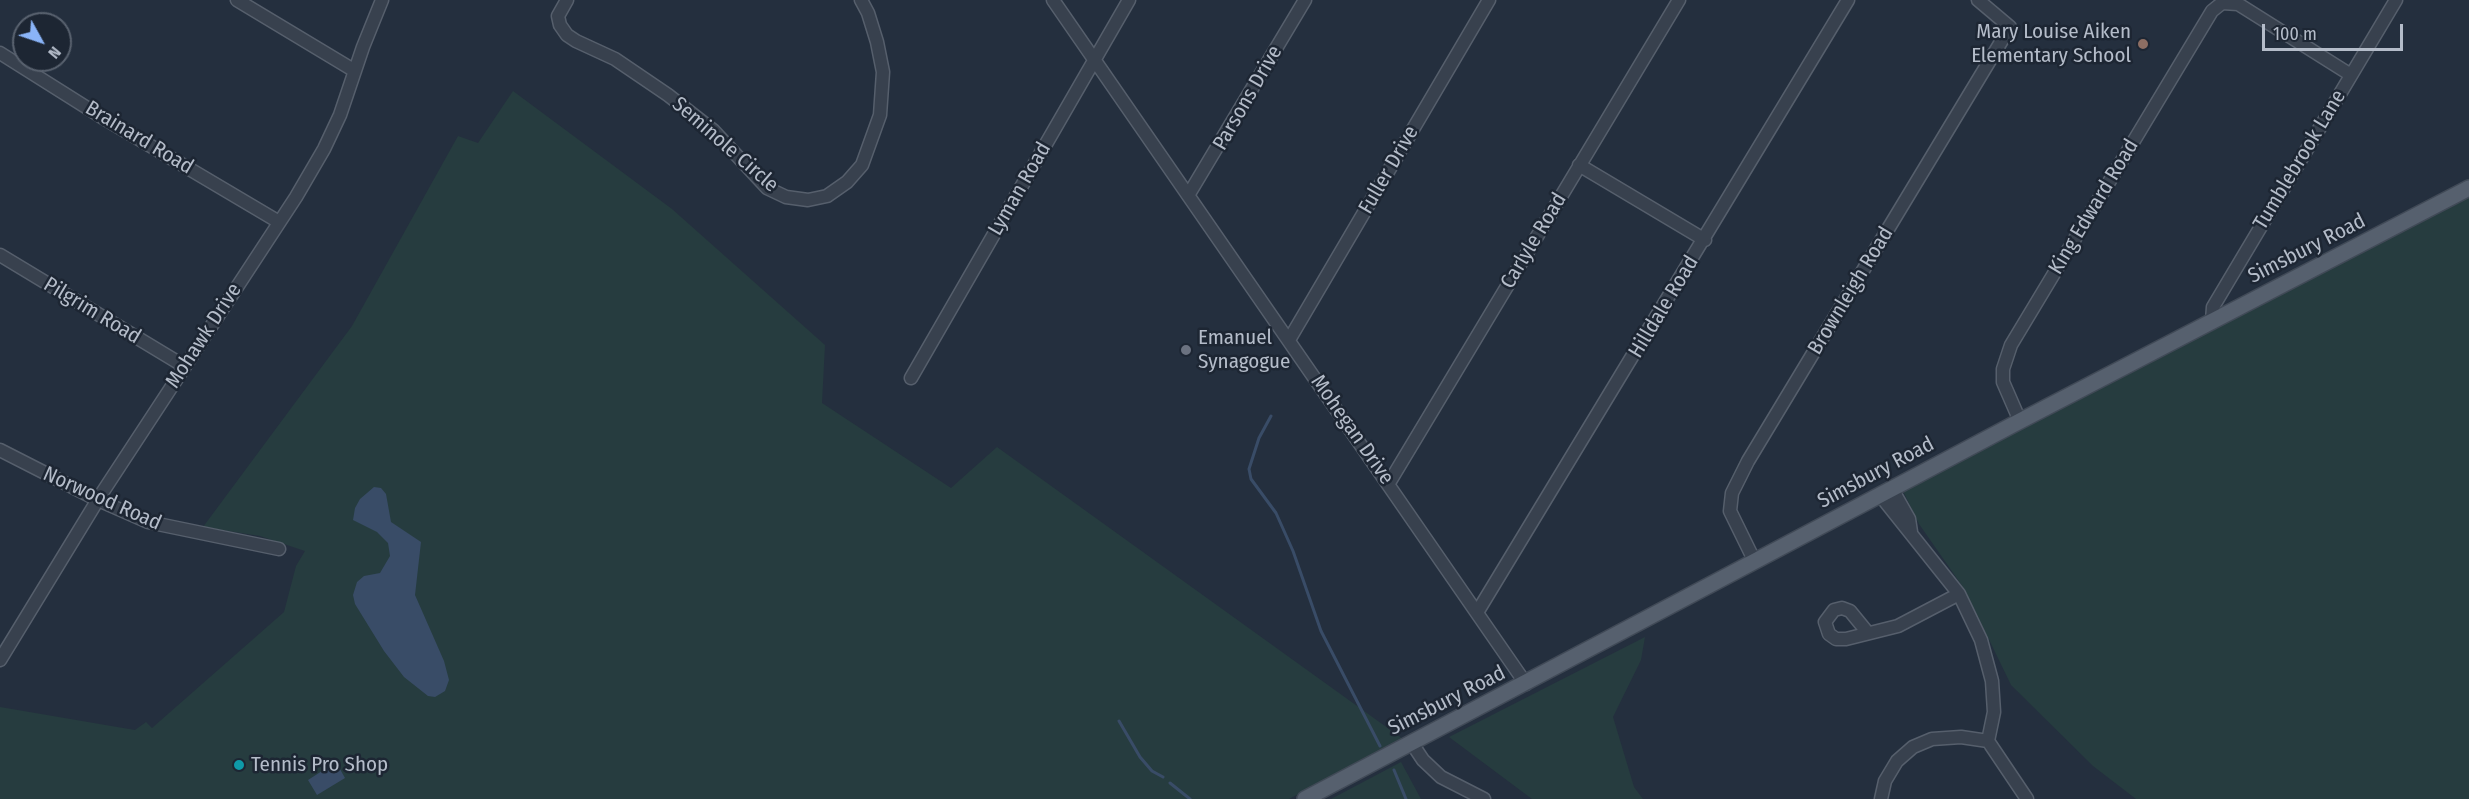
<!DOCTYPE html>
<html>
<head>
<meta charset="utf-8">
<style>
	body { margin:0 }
	#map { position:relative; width:2469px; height:799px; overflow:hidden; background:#242f3e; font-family:"Fira Sans Condensed",sans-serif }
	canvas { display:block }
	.north { position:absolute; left:12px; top:12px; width:60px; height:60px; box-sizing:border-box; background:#1d2633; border:2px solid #59626f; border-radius:50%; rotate:130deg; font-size:16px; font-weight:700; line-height:24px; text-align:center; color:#b4bcc9 }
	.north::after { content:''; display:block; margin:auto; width:21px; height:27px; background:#8ab4f8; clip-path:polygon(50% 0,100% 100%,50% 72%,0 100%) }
	.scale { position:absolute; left:2262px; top:24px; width:141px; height:27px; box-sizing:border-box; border:3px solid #b4bcc9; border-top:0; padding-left:8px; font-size:18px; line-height:21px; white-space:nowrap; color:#b4bcc9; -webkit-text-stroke:4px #1d2633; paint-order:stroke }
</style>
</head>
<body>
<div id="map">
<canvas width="2469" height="799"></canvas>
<div class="north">N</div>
<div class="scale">100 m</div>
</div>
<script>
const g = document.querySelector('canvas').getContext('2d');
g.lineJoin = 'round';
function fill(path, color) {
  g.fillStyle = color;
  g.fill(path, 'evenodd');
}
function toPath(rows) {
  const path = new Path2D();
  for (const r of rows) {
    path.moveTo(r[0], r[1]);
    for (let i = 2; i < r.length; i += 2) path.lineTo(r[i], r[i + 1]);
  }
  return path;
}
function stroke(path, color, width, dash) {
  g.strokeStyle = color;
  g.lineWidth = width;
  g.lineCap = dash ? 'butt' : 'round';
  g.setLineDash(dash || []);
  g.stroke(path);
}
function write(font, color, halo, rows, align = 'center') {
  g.font = font + ' "Fira Sans Condensed",sans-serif';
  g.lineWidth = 5;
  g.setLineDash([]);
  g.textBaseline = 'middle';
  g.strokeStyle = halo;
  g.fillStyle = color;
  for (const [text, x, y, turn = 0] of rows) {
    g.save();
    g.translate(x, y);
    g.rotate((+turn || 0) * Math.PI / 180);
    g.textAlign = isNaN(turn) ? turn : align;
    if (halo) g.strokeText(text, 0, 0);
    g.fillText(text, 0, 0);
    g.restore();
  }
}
const green = toPath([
	[513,91,672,209,825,345,822,403,951,488,997,447,1403,739,1289,799,0,799,0,707,135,730,146,722,152,728,284,612,296,566,305,551,260,536,203,527,352,326,458,136,478,143],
	[2469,197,2469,799,2136,799,2093,766,2011,685,1965,590,1919,524,1903,491],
	[1645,637,1641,660,1613,717,1634,787,1643,799,1532,799,1449,737],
	[1401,762,1421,799,1331,799]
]);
const water = toPath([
	[374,487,381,488,386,494,391,522,421,542,415,595,444,661,449,680,445,691,435,697,428,696,404,677,384,651,355,604,353,595,357,582,364,576,380,573,390,556,388,543,377,532,353,520,355,508,360,499],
	[336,762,345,778,317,795,308,780]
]);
const stream = toPath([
	[1271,416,1259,438,1249,469,1251,479,1276,513,1293,551,1321,631,1380,746],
	[1119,721,1140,757,1152,771,1163,777],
	[1394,770,1406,799],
	[1170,783,1190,799]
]);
const minor = toPath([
	[237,0,355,71],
	[567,0,558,16,560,25,567,35,576,41,615,59,668,95,714,131,767,188,786,197,808,200,827,196,847,182,862,165,880,115,883,72,877,42,868,13,861,0],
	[1053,0,1526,684],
	[0,53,100,116,279,222],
	[1579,165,1705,240],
	[1189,194,1305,0],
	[0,255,184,366],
	[2212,321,2213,307,2396,0],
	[1289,340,1489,0],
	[911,378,1129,0],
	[2020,421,2003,382,2003,369,2011,345,2212,11,2222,3,2238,4,2351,75],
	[0,450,98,500,148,522,279,549],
	[1389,483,1679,0],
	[1892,489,1909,519,1911,532],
	[1880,495,1959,594,1981,640,1992,681,1994,712,1988,741],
	[1755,562,1730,511,1732,493,1748,461,2010,27,1978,0],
	[1478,611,1848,0],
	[1868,633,1850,611,1842,608,1834,610,1825,622,1829,634,1836,639,1846,639,1898,626,1959,594],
	[0,660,102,493,296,197,324,149,340,115,363,47,382,0],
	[1411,742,1423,760,1441,777,1484,799],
	[1881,799,1885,781,1897,761,1913,747,1932,739,1961,737,1988,741,2027,799]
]);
const major = toPath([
	[1305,799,2020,421,2469,188]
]);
const markers = [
	[2143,44,6,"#8d6e63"],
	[1186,350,6,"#6b7280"],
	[239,765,6,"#0f9aa8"]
];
const poiNames = [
	["Mary Louise Aiken",2131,32,"right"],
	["Elementary School",2131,56,"right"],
	["Emanuel",1198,338],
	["Synagogue",1198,362],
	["Tennis Pro Shop",251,765]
];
const streetNames = [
	["Parsons Drive",1248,98,-60],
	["Brainard Road",139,138,31],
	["Seminole Circle",725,145,41],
	["Tumblebrook Lane",2300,160,-59],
	["Fuller Drive",1389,170,-60],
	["Lyman Road",1020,189,-60],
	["King Edward Road",2094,207,-59],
	["Carlyle Road",1534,241,-59],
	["Simsbury Road",2307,249,-27],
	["Brownleigh Road",1851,291,-59],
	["Hilldale Road",1664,307,-59],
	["Pilgrim Road",92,311,31],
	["Mohawk Drive",204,336,-57],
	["Mohegan Drive",1352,430,55],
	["Simsbury Road",1876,473,-28],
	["Norwood Road",102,499,24],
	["Simsbury Road",1447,701,-27]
];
fill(green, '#263c3f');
fill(water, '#394c67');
stroke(stream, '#394c67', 3);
stroke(minor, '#565f6c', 15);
stroke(major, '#414a57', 18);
stroke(minor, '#38414e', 12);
stroke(major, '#56606e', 15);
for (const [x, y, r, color] of markers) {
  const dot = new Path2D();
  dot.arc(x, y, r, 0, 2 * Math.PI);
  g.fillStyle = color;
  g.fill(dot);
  stroke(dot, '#1d2633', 2);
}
write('21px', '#b4bcc9', '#1d2633', poiNames, 'left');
write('21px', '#b4bcc9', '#1d2633', streetNames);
</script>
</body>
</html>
